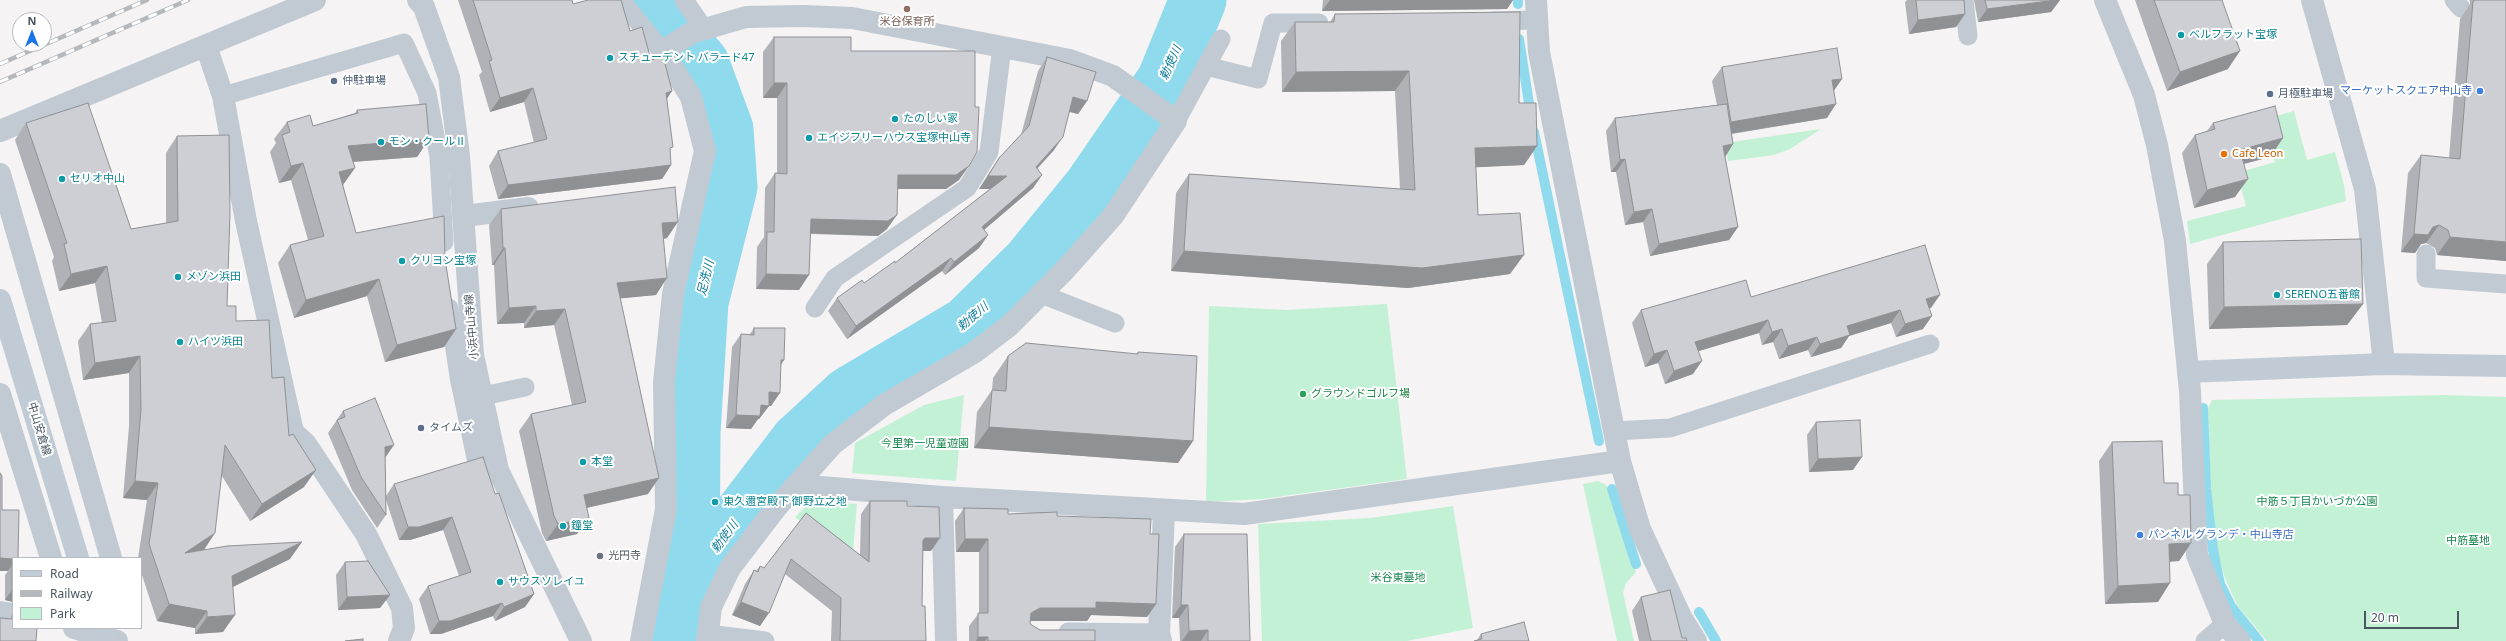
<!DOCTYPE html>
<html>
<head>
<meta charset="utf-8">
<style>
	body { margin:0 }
	#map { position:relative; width:2506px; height:641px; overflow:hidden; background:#f5f3f3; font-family:"Noto Sans",sans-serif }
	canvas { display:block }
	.legend { position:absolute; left:12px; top:557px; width:130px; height:72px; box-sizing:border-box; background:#fff; border:1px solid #b7bbc0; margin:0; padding:5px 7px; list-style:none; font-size:12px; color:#4a5661 }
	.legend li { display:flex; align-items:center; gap:8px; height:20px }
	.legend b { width:20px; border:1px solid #b7bbc0 }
	.north { position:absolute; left:12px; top:12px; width:40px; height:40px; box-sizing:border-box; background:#fff; border:1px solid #b7bbc0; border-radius:50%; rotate:0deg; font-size:11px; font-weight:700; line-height:16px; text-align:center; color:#4a5661 }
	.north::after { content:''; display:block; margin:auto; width:14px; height:18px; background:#1a73e8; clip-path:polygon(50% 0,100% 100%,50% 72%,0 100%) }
	.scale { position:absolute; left:2364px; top:611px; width:95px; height:18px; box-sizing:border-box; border:2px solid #4a5661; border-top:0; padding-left:5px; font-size:12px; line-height:14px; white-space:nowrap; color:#4a5661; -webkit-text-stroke:3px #fff; paint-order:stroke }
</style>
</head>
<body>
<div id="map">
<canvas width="2506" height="641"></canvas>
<ul class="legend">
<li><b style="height:5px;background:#c1cbd6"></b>Road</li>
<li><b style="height:5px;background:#b5b8bd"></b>Railway</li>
<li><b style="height:11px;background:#c3f1d5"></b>Park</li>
</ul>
<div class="north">N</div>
<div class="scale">20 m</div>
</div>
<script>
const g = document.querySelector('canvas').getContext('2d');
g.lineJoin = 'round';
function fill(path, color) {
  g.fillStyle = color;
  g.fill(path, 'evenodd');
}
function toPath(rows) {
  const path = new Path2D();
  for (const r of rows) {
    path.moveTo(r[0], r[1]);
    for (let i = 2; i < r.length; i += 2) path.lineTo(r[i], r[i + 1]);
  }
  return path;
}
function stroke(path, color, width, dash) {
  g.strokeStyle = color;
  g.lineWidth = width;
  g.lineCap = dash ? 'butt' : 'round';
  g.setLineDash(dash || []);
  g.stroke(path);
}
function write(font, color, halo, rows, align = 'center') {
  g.font = font + ' "Noto Sans","Noto Sans JP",sans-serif';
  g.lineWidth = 4;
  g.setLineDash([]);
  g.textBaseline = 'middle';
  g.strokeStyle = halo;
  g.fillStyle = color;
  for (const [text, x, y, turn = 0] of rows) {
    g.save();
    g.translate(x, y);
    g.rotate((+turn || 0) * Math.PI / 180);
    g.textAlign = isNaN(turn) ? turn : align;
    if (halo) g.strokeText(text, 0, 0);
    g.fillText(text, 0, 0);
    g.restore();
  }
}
const green = toPath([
	[2294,111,2307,160,2335,152,2344,185,2346,201,2190,244,2187,221,2246,206,2237,173,2275,162,2262,120],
	[1821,129,1790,149,1774,155,1728,161,1725,143],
	[1387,304,1407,479,1262,499,1206,502,1209,306,1287,310],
	[964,395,956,481,852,473,855,443,924,405],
	[2445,395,2506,397,2506,641,2267,641,2237,605,2225,578,2217,549,2210,490,2208,409,2212,400],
	[1598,481,1606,485,1636,572,1626,583,1623,593,1634,641,1617,641,1583,484],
	[821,502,857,504,852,564,795,517,806,506],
	[1453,506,1473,628,1407,641,1262,641,1258,524,1371,518]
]);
const stream = toPath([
	[1518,0,1518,4],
	[1519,39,1531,116],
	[1534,132,1599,441],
	[2203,408,2206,489,2213,550,2220,584,2231,606,2259,641],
	[1612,489,1636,564],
	[1699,612,1716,641]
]);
const river = toPath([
	[648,0,701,64,725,129,729,187,700,302,692,433,691,582,677,641],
	[691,582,798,442,849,395,967,325,1030,263,1092,187,1165,81,1198,0]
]);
const lane = toPath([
	[621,0,664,54],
	[684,0,704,29],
	[1964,0,1968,36],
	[2454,0,2461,8],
	[1494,21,1537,20],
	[1206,66,1258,79,1273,23,1319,23],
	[223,96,404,43,427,93,439,157,452,156],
	[1176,121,1221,39],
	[439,157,444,242],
	[2426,254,2426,278,2506,284],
	[1041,294,1115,323],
	[449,308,459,377,476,458,498,470],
	[815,308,835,278,967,188,989,152,1002,47],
	[483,396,525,387],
	[1614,431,1670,428,1930,344],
	[1068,632,1159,633],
	[708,634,765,641],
	[2205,641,2225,624]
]);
const street = toPath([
	[418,0,424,7,449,77,459,156,473,355,498,470,581,641],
	[1536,0,1539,52,1620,461,1640,529,1681,617,1696,641],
	[2105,0,2144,95,2157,145,2175,241,2190,391,2197,555,2225,624,2240,641],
	[2312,0,2365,189,2384,364],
	[206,46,223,96,246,221,293,432,306,444,366,534,402,608,404,628,399,641],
	[0,131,315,0],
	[0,174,111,558],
	[464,216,528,208],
	[0,394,51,558],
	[796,485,942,497,1244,514,1620,461],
	[942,497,946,641],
	[0,612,13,614],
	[74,628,117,641],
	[641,641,666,509,664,382,673,294,705,151,691,97,664,54,671,46,691,33,746,17,804,16,852,18,1070,60,1113,76,1176,121,1113,216,1064,271,1009,326,975,352,884,405,833,444,776,508,730,568,711,607,707,641],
	[1161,641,1159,633,1164,511]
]);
const secondary = toPath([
	[0,300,78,558],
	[2188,372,2384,364,2506,366],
	[100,628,104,641]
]);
const rail = toPath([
	[0,64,147,0],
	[0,82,188,0]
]);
const wall = toPath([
	[458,0,572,0,573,4,630,31,672,91,667,99,671,165,662,179,498,199,489,166,498,151,534,143,524,102,490,112,479,75,482,72],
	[1323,0,1513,0,1507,9,1322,11],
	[1907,0,1964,0,1965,14,1956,27,1909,34,1905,2],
	[1974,0,2060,0,2051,12,1978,22],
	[2135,0,2222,0,2228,69,2167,91],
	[2469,0,2506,0,2506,261,2437,255,2435,248,2426,243,2421,244,2415,253,2401,252,2408,173,2421,155,2449,158,2460,19,2470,4,2470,1],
	[1335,14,1519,103,1537,146,1524,165,1476,167,1478,215,1510,274,1408,288,1171,271,1176,193,1189,174,1400,189,1395,91,1282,92,1281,41,1295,22,1330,22],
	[774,37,851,51,959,180,946,189,897,189,887,229,878,236,811,234,799,290,756,289,757,247,764,237,765,188,775,173,777,173,777,98,763,98,763,52],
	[1047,57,1087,101,1078,114,1069,112,1054,150,1037,168,1042,175,1033,188,984,230,988,235,979,248,945,275,942,271,847,339,828,311,837,298,864,283,895,263,990,189,979,189,990,171,999,158,1021,135,1038,71],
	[1722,67,1842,79,1834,90,1827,118,1732,134,1733,144,1725,157,1738,227,1729,240,1650,256,1643,222,1625,225,1616,172,1611,172,1606,131,1615,118,1717,105,1712,81],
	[357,110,429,139,417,157,353,162,343,185,356,233,445,259,456,329,444,347,385,362,367,296,294,318,278,263,290,245,308,240,291,180,279,183,270,152,276,143,274,139,287,122,313,126,355,113],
	[26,123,131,229,166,223,166,153,177,136,227,306,272,378,304,487,250,521,222,476,204,550,290,559,233,587,223,632,195,634,195,628,157,621,141,572,141,558,138,558,147,500,123,498,129,426,129,373,83,380,78,341,90,324,102,323,95,283,59,291,52,261,54,257,15,140],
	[2213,123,2283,138,2270,157,2244,164,2235,197,2194,208,2182,153,2195,135,2207,131],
	[501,209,667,238,664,239,656,295,620,298,648,494,587,508,577,534,546,541,542,533,519,431,531,414,572,405,554,325,524,328,524,323,497,324,494,265,492,265,489,225],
	[2223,242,2363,304,2347,325,2209,329,2207,264],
	[1751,297,1931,308,1929,308,1923,329,1896,337,1891,323,1849,336,1841,348,1811,357,1808,350,1779,359,1773,342,1762,345,1759,333,1698,351,1693,374,1665,384,1658,363,1645,367,1632,323,1641,310],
	[754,328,781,365,771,406,769,406,759,419,758,419,751,429,726,428,732,347,741,334,750,334],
	[1138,352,1193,441,1178,463,974,448,977,412,992,390,993,378,1008,356,1136,354],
	[343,411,385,458,386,496,394,484,495,494,534,594,525,607,495,621,493,616,441,634,430,634,419,599,428,586,459,576,443,530,410,540,399,540,386,500,386,515,377,528,352,490,328,433],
	[1816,422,1853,470,1809,472,1807,435],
	[2112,442,2178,495,2191,543,2179,561,2169,562,2158,602,2105,604,2099,461],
	[0,473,2,510,13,558,13,602,5,600,5,575,8,571,0,571],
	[870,501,907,506,931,551,923,551,922,606,926,641,831,641,832,611,785,574,760,626,732,615,745,584,754,570,756,571,760,566,764,568,806,513,860,555,861,514],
	[964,508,1008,514,1057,516,1150,534,1156,604,1147,617,1091,615,1087,621,1031,621,1030,624,1040,630,1095,641,969,641,969,626,979,613,979,552,956,552,955,521],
	[1184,534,1250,641,1180,641,1179,618,1172,618,1175,547],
	[345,562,390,595,380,608,338,610,336,575],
	[1641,597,1682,638,1687,641,1639,641,1632,611],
	[1481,634,1529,641,1477,640]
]);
const shadedWall = toPath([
	[1330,0,1513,0,1507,9,1322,11],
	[2056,0,2060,0,2051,12,1978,22,1987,9],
	[1965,14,1956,27,1909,34,1918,20],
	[2240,51,2228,69,2167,91,2180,72],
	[1409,71,1395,91,1282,92,1296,72],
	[1842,79,1833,92,1832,80],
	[774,83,787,83,777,98,763,98],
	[533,88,524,102,490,112,500,98],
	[672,91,662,105,666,93],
	[1073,97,1087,101,1078,114,1064,110],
	[1836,104,1827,118,1722,135,1731,122],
	[1063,137,1054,150,1027,180,1036,167],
	[2283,138,2270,157,2227,168,2240,150],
	[429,139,417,157,336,163,348,146],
	[1733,144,1725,157,1723,146],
	[1537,146,1524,165,1462,168,1475,148],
	[1625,159,1616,172,1611,172,1620,160],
	[303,163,291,180,279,183,291,166],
	[671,165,662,179,498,199,508,185],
	[969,166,959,180,946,189,888,189,898,175],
	[355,168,343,185,339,172],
	[1042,175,1033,188,972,240,982,227],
	[988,176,1007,176,998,189,979,189],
	[2248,179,2235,197,2194,208,2207,190],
	[1652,209,1643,222,1625,225,1634,212],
	[897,215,887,229,878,236,801,233,811,219],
	[678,222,667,238,651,240,662,223],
	[2439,225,2426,243,2421,244,2415,253,2401,252,2414,234,2433,227],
	[1738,227,1729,240,1650,256,1659,244],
	[988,235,979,248,945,275,954,262],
	[2450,237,2506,242,2506,261,2437,255],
	[503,248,505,248,494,265,492,265],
	[1184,251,1524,255,1510,274,1408,288,1171,271],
	[951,258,942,271,847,339,856,326],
	[107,266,95,283,59,291,71,274],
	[766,274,809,275,799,290,756,289],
	[667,278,656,295,605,300,617,283],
	[379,279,367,296,294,318,306,300],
	[1940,295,1931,308,1917,312,1926,299],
	[2363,304,2347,325,2209,329,2224,307],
	[536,306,524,323,497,324,509,308],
	[565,309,554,325,524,328,536,311],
	[1900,310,1891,323,1849,336,1841,348,1811,357,1820,344,1847,326],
	[1932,316,1923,329,1896,337,1905,324],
	[1768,320,1759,333,1686,355,1695,342],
	[456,329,444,347,385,362,397,345],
	[1782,329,1773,342,1762,345,1772,332],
	[1817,337,1808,350,1779,359,1788,346],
	[1667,350,1658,363,1645,367,1654,354],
	[140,356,129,373,83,380,95,363],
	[781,360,784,360,775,374],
	[1702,361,1693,374,1665,384,1674,371],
	[769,392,780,393,771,406,760,405],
	[761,405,769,406,759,419,758,419,751,429,726,428,736,415],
	[989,427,1193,441,1178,463,974,448],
	[394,445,385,458,385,447],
	[1862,457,1853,470,1809,472,1818,459],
	[316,470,304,487,250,521,262,504],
	[659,478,648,494,572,511,584,495],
	[135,481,158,483,147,500,123,498],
	[452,517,443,530,410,540,399,540,408,527],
	[589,518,577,534,546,541,558,524],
	[215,533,204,550,185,553],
	[925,538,940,538,931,551,916,551],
	[965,539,988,539,979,552,956,552],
	[302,542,290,559,220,593,232,576],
	[2191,543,2179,561,2156,562,2169,544],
	[0,558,13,559,13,566,12,565,8,571,0,571],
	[2170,583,2158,602,2105,604,2118,586],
	[12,590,13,590,13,602,5,600],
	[534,594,525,607,495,621,504,607],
	[390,595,380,608,338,610,347,597],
	[741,602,769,613,760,626,732,615],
	[1096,602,1156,604,1147,617,1091,615,1087,621,1031,621,1022,626,1031,613,1040,608],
	[502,603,493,616,441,634,430,634,439,621],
	[169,604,207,611,195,628,157,621],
	[1181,605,1188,605,1179,618,1172,618],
	[235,615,223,632,195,634,207,617],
	[1208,630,1201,641,1182,641,1189,631],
	[978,637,988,637,985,641,976,641]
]);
const building = toPath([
	[473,0,572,0,573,4,588,0,621,0,630,31,642,27,651,60,663,56,672,91,666,93,673,147,670,148,671,165,508,185,498,151,547,139,533,88,500,98,489,61,492,60,473,0],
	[1916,0,1964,0,1965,14,1918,20,1916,0],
	[1985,0,2056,0,1987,9,1985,0],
	[2154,0,2222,0,2240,51,2180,72,2154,0],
	[2475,0,2506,0,2506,242,2450,237,2448,230,2439,225,2433,227,2428,235,2414,234,2421,155,2460,159,2473,1,2475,0],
	[1520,12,1519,103,1536,103,1537,146,1475,148,1478,215,1520,213,1524,255,1422,268,1184,251,1189,174,1415,190,1409,71,1296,72,1295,22,1334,22,1335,14,1520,12],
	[774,37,851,37,851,51,975,51,975,107,979,107,977,152,969,166,956,175,898,175,897,215,888,221,811,219,809,275,766,274,767,232,774,232,775,173,787,174,787,83,774,83,774,37],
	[1837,48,1842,79,1832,80,1836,104,1731,122,1722,67,1837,48],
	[1047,57,1096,72,1087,101,1073,97,1063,137,1036,167,1042,175,982,227,988,235,954,262,951,258,856,326,837,298,862,280,864,283,895,261,895,263,1007,176,988,176,999,158,1029,126,1047,57],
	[88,103,131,229,178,221,177,136,229,135,230,213,227,306,236,306,236,321,269,320,272,378,284,377,289,436,293,434,316,470,262,504,225,445,215,533,185,553,227,546,302,542,232,576,235,615,207,617,207,611,169,604,149,544,158,483,135,481,141,409,140,356,95,363,90,324,116,321,107,266,71,274,64,244,67,243,26,123,88,103],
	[426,104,429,139,348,146,355,168,339,172,356,233,444,216,445,259,456,329,397,345,379,279,306,300,290,245,324,236,303,163,291,166,282,135,290,132,287,122,310,115,313,126,358,113,357,110,426,104],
	[1727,104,1733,144,1723,146,1738,227,1659,244,1652,209,1634,212,1625,159,1620,160,1615,118,1727,104],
	[2275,106,2283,138,2240,150,2248,179,2207,190,2195,135,2215,129,2213,123,2275,106],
	[675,187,678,222,662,223,667,278,617,283,659,478,584,495,589,518,558,524,554,516,531,414,586,402,565,309,536,311,536,306,509,308,505,248,503,248,501,209,675,187],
	[2361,239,2363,304,2224,307,2223,242,2361,239],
	[1925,245,1940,295,1926,299,1932,316,1905,324,1900,310,1847,326,1850,335,1820,344,1817,337,1788,346,1782,329,1772,332,1768,320,1695,342,1702,361,1674,371,1667,350,1654,354,1641,310,1746,280,1751,297,1925,245],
	[754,328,785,328,784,360,781,360,780,393,769,392,769,406,761,405,760,416,736,415,741,334,754,335,754,328],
	[1026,343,1138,354,1138,352,1197,356,1193,441,989,427,992,390,1006,391,1008,356,1026,343],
	[375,398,394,445,385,447,386,515,361,477,337,420,345,417,343,411,375,398],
	[1860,420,1862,457,1818,459,1816,422,1860,420],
	[2162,441,2164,483,2178,483,2178,495,2190,495,2191,543,2169,544,2170,583,2118,586,2112,442,2162,441],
	[483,457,495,494,499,493,534,594,504,607,502,603,450,621,439,621,428,586,471,572,452,517,419,527,408,527,394,484,483,457],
	[0,473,2,476,2,510,19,510,18,558,13,558,13,559,0,558,0,473],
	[870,501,907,501,907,506,939,507,940,538,925,538,923,540,922,606,925,606,926,641,840,641,841,598,791,559,769,613,741,602,754,570,758,572,760,566,764,568,806,513,869,562,870,501],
	[964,508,1008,509,1008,514,1057,512,1057,516,1151,519,1150,534,1159,534,1156,604,1096,602,1096,608,1040,608,1031,613,1030,624,1040,630,1095,630,1095,641,988,641,988,637,978,637,978,613,988,613,988,539,965,539,964,508],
	[1184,534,1247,534,1250,641,1208,641,1208,630,1189,631,1188,605,1181,605,1184,534],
	[368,561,390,595,347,597,345,562,368,561],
	[12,565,13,565,13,590,12,590,12,565],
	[1670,590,1682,638,1686,638,1687,641,1651,641,1641,597,1670,590],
	[12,616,13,616,13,628,37,628,36,641,0,641,0,618,12,619,12,616],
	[1524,622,1529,641,1474,641,1482,639,1481,634,1524,622],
	[363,639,363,641,345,641,363,639]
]);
const markers = [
	[907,9,4,"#8d6e63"],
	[2181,35,4,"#0f9aa8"],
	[610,58,4,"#0f9aa8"],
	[334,81,4,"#5c6f8a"],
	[2480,91,4,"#3f7fe0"],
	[2270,94,4,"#5c6f8a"],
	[895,119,4,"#0f9aa8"],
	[809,138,4,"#0f9aa8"],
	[381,142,4,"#0f9aa8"],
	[2224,154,4,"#e8710a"],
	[62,179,4,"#0f9aa8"],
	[402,261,4,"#0f9aa8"],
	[178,277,4,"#0f9aa8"],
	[2277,295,4,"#0f9aa8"],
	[180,342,4,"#0f9aa8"],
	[1303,394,4,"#2e9e5b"],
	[421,428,4,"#5c6f8a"],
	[583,462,4,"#0f9aa8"],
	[715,502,4,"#0f9aa8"],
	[563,526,4,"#0f9aa8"],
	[2140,535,4,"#3f7fe0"],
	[600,556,4,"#6b7280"],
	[500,582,4,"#0f9aa8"]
];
const educationNames = [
	["米谷保育所",907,22]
];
const cultureNames = [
	["ベルフラット宝塚",2189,35],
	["スチューデント バラード47",618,58],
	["たのしい家",903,119],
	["エイジフリーハウス宝塚中山寺",817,138],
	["モン・クールⅡ",389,142],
	["セリオ中山",70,179],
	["クリヨン宝塚",410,261],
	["メゾン浜田",186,277],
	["SERENO五番館",2285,295],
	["ハイツ浜田",188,342],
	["本堂",591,462],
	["東久邇宮殿下 御野立之地",723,502],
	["鐘堂",571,526],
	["サウスソレイユ",508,582]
];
const serviceNames = [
	["仲駐車場",342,81],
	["月極駐車場",2278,94],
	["タイムズ",429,428]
];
const shopNames = [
	["マーケットスクエア中山寺",2472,91],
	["パンネル グランデ・中山寺店",2148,535,"left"]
];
const foodNames = [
	["Cafe Leon",2232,154]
];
const streetNames = [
	["小浜中山寺線",472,327,-95],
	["中山安倉線",39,429,73]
];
const leisureNames = [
	["グラウンドゴルフ場",1311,394]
];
const parkNames = [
	["今里第一児童遊園",925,444],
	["中筋５丁目かいづか公園",2317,502],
	["中筋墓地",2468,541],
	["米谷東墓地",1398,578]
];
const worshipNames = [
	["光円寺",608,556]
];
const waterNames = [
	["勅使川",1171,63,-66],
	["足洗川",706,278,-76],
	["勅使川",973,317,-40],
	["勅使川",725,537,-53]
];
fill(green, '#c3f1d5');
stroke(stream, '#90daee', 10);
stroke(river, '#90daee', 57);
stroke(lane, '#c1cad2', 19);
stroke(street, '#c1cad2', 22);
stroke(secondary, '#c1cbd6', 22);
stroke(rail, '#b5b8bd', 4.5);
stroke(rail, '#fff', 3, [9]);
fill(wall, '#b0b2b7');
fill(shadedWall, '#909195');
fill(building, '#cdcfd5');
stroke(building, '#909195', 1);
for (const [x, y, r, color] of markers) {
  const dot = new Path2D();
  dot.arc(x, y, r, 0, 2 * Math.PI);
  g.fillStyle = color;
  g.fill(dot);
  stroke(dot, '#fff', 1.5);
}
write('11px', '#785e54', '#fff', educationNames);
write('11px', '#0d838f', '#fff', cultureNames, 'left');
write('11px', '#4e5e75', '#fff', serviceNames, 'left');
write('11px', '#366cbe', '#fff', shopNames, 'right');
write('11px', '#c56008', '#fff', foodNames, 'left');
write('11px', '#4a5661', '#fff', streetNames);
write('11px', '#27864d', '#fff', leisureNames, 'left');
write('11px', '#17864f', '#fff', parkNames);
write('11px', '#5b616d', '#fff', worshipNames, 'left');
write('italic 12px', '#0c7c9b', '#fff', waterNames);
</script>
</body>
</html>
